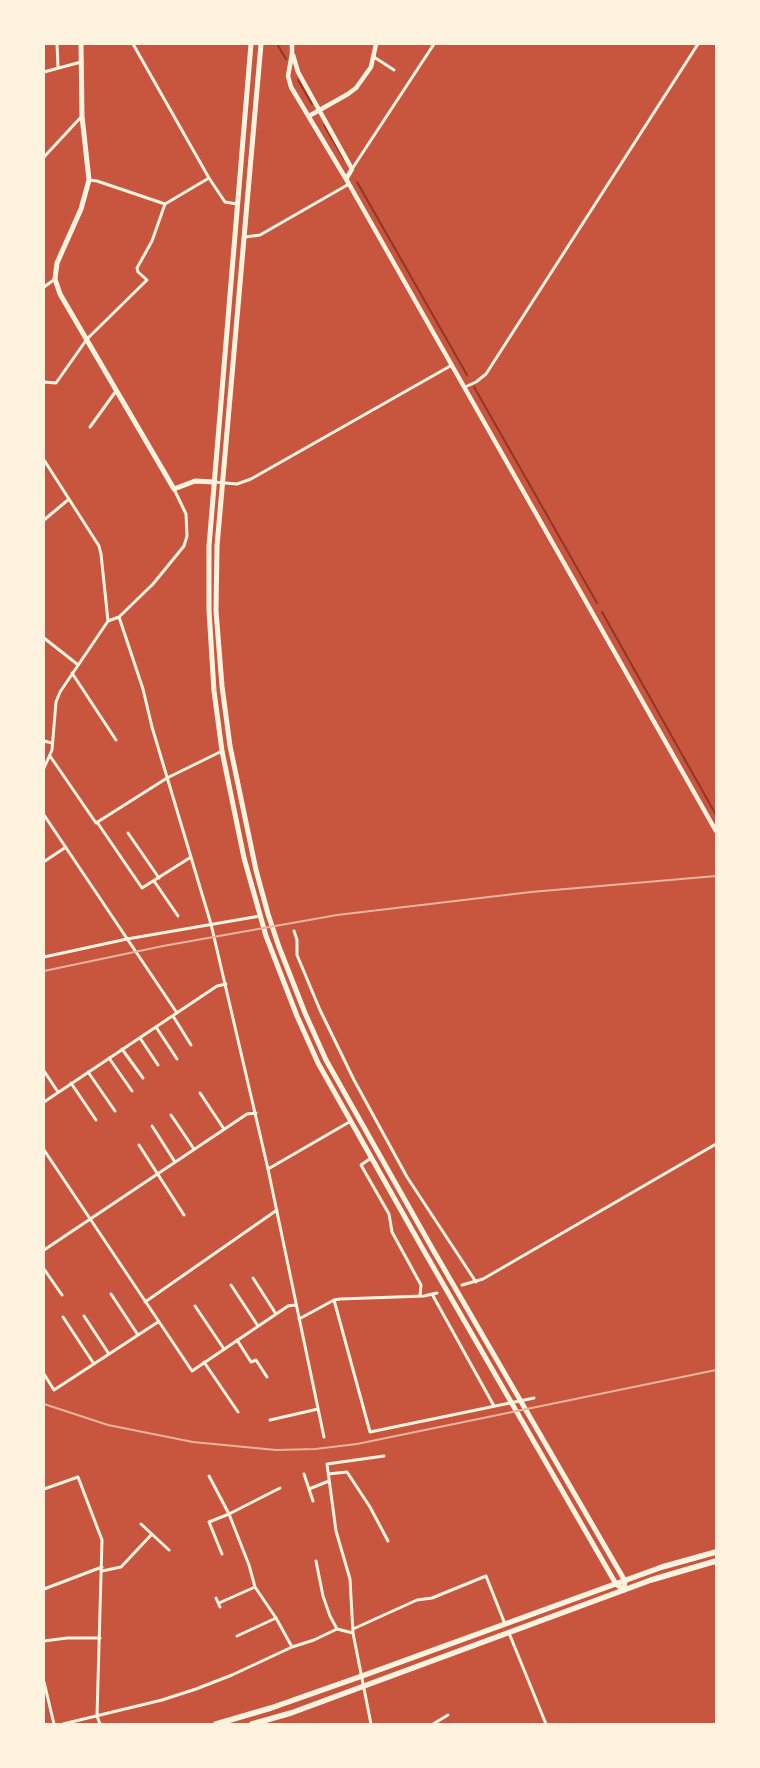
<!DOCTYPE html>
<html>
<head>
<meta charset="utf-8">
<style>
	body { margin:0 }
	#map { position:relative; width:760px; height:1768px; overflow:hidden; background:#c8553d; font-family:Karla,sans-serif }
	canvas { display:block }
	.frame { position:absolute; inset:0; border:45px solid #fff3e0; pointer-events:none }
</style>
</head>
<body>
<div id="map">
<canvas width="760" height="1768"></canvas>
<div class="frame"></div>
</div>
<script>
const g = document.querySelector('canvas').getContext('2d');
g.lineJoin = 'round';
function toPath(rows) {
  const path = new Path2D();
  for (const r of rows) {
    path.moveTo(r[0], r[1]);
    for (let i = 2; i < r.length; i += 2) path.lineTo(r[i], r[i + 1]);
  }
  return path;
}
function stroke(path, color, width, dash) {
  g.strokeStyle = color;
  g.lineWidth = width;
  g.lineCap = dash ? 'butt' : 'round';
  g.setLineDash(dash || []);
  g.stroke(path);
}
const stream = toPath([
	[277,44,286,59],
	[298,80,312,104],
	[324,125,344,159],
	[357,182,467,375],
	[474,387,597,603],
	[602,612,716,815]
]);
const minor = toPath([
	[57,44,58,67],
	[133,44,209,178,225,202,237,204],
	[374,57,394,70],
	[44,72,81,62],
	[44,157,82,116],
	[352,169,434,44],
	[165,204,209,178],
	[245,237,260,235,349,184],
	[44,287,55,279],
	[44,382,56,383,87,339,147,280,138,272,137,268,152,241,165,204,97,181,89,180],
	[465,387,476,382,486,374,698,44],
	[90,427,116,391],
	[44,460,99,546,101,554,108,621],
	[214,482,237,484,251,479,452,365],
	[44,520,69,499],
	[119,617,143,689,152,727,211,924,268,1169,324,1437],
	[44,638,77,664],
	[72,673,116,740],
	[44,741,52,743],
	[50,756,96,823,167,778,222,751],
	[44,768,52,750,56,702,60,692,108,621,119,617,153,584,184,546,187,536,186,514,174,489],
	[44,815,177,1013],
	[97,822,142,888,191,857],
	[128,833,159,878],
	[44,860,45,861,66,847],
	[154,881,178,916],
	[294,931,297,940,297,955,320,1010,354,1080,407,1177,476,1282],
	[44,957,127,939,260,916],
	[173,1016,191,1045],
	[156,1027,177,1059],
	[140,1038,158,1065],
	[122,1049,143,1078],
	[109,1058,132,1091],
	[44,1071,58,1092],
	[88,1072,115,1111],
	[71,1083,96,1120],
	[200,1093,224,1129],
	[44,1102,217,986,226,984],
	[171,1115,194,1149],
	[152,1126,175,1162],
	[139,1145,184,1215],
	[44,1150,192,1371,288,1306,295,1305],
	[371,1158,361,1165,389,1214,392,1232,421,1285,420,1296],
	[268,1169,351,1121],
	[44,1250,247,1114,256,1113],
	[44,1269,62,1295],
	[253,1278,276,1314],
	[231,1285,258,1326],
	[462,1285,483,1279,716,1144],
	[111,1294,138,1335],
	[432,1294,494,1406],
	[334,1300,370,1432,534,1398],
	[145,1302,277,1210],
	[195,1306,224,1349],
	[84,1316,109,1354],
	[63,1317,94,1364],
	[299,1319,334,1300,340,1299,424,1296,437,1293],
	[237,1340,251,1362,256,1360,267,1377],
	[204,1362,238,1412],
	[44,1374,54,1390,158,1322],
	[270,1420,318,1409],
	[304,1474,313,1501],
	[328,1474,347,1472,370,1507,388,1541],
	[209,1476,229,1514,249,1565,255,1587,276,1618,292,1647],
	[44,1489,78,1477,102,1540,97,1716,100,1724],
	[309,1489,329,1481],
	[141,1524,169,1550],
	[222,1554,209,1522,229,1514,280,1488],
	[316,1561,323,1596,330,1616,337,1629],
	[102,1571,121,1567,152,1534],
	[44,1589,102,1567],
	[216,1598,220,1607],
	[219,1603,255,1587],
	[353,1629,417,1600,432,1598,486,1576,505,1624],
	[509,1633,546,1724],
	[237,1636,276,1618],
	[44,1641,67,1638,100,1638],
	[44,1682,54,1724],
	[63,1724,162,1700,196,1689,232,1675,292,1647,314,1640,337,1629,353,1633],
	[371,1724,353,1633,350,1579,336,1531,327,1464,384,1456],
	[433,1724,448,1715]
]);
const tertiary = toPath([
	[292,44,292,54,288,76,291,87,349,184,716,831],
	[293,55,298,72,352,169,346,179],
	[309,116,348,94,356,88,371,67,376,44]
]);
const secondary = toPath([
	[81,44,82,116,89,180,81,209,57,263,55,279,60,294,174,489,195,481,214,482],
	[251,44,209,546,209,610,214,691,222,751,244,858,266,936,297,1016,318,1063,424,1251,616,1584,624,1590],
	[261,44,217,546,216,611,222,686,230,746,256,870,268,914,279,947,305,1013,326,1060,432,1248,625,1581,624,1590]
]);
const primary = toPath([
	[216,1724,271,1708,362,1676,662,1567,716,1552],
	[252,1724,291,1713,651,1580,716,1561]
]);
const rail = toPath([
	[44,971,163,946,337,915,531,892,716,876],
	[44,1404,108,1425,193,1442,276,1450,315,1449,357,1444,716,1370]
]);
stroke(stream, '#8f3625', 2);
stroke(minor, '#fff3e0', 3);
stroke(tertiary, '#fff3e0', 4.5);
stroke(secondary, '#fff3e0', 5);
stroke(primary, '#fff3e0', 5.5);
stroke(rail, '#e9b49f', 2);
</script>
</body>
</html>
